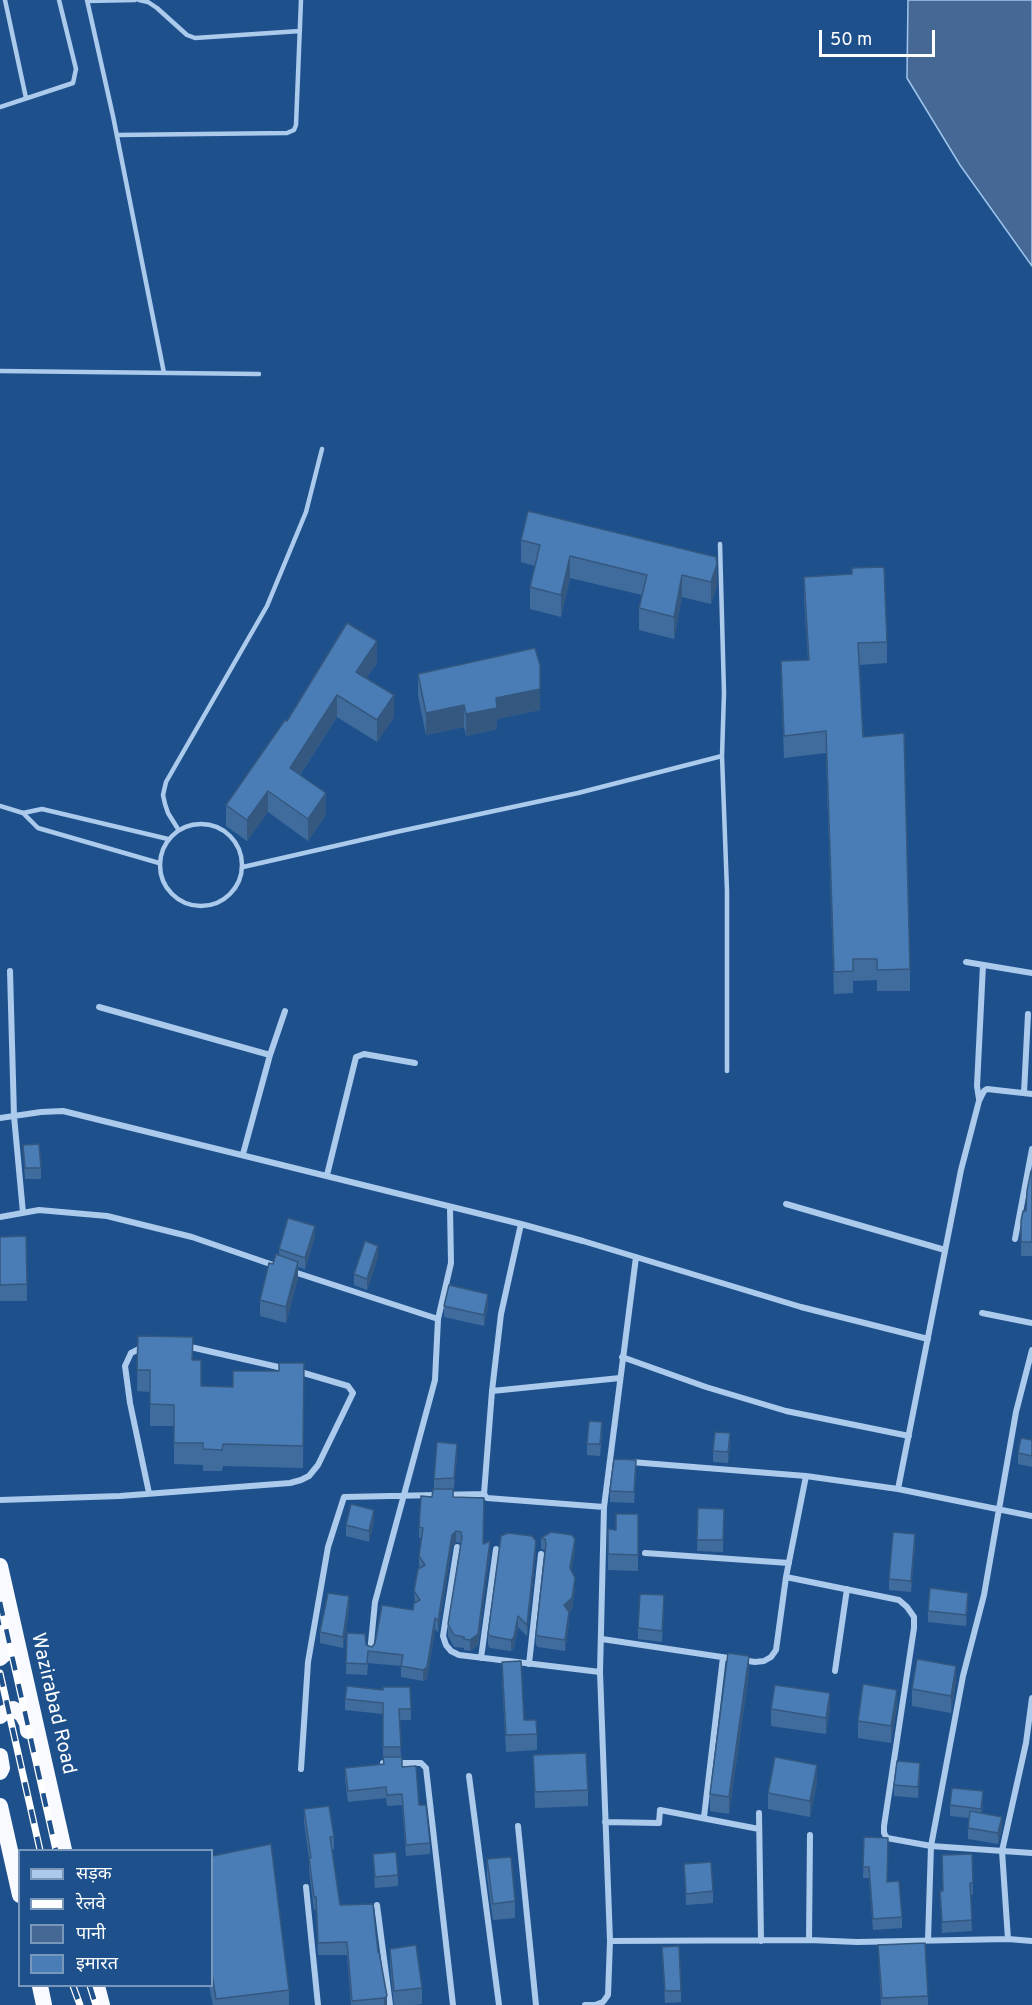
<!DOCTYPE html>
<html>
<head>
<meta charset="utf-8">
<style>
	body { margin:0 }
	#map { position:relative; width:1032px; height:2005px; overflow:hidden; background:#1e518c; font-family:Overpass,"Noto Sans Devanagari",sans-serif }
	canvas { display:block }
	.legend { position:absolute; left:18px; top:1849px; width:195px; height:138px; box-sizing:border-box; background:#1e518c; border:2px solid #7897ba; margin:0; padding:8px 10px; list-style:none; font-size:18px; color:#fff }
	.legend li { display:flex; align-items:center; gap:12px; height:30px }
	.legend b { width:30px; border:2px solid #7897ba }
	.scale { position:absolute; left:819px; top:30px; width:116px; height:27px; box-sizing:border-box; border:3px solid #fff; border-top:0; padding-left:8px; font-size:18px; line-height:21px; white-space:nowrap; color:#fff; -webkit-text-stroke:4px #1e518c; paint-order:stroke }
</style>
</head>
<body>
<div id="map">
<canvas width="1032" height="2005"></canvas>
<ul class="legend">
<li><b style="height:8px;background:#abcaec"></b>सड़क</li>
<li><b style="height:8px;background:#fff"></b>रेलवे</li>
<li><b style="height:16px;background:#456994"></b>पानी</li>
<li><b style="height:16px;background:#4a7db6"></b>इमारत</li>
</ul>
<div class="scale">50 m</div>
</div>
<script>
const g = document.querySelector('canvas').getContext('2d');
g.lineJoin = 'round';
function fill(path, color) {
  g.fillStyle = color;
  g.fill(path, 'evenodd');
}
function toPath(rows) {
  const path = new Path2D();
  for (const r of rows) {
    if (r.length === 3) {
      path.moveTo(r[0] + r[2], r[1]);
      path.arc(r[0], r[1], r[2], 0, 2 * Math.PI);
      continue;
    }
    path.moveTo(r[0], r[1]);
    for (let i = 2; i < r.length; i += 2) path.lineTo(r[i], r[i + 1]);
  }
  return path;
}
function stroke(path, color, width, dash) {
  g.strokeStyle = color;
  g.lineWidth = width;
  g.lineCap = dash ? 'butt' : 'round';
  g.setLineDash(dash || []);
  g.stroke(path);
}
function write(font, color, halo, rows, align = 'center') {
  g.font = font + ' Overpass,sans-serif';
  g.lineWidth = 5;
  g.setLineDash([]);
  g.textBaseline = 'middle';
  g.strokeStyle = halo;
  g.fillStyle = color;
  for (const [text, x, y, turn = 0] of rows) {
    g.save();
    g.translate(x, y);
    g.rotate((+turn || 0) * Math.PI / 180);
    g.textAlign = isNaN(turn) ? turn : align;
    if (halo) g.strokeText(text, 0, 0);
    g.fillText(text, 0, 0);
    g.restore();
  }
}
const water = toPath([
	[908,0,1032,0,1032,266,960,165,907,78,908,0]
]);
const service = toPath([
	[5,0,26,98],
	[87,0,113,116,164,373],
	[139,0,148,2,157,8,187,35,195,38,300,31],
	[87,1,135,0],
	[0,107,73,83,76,69,59,0],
	[117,135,287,133,294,130,296,125,301,0],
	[0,371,259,374],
	[720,544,724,693,722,756],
	[0,806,23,813,42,809,168,839],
	[23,813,38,828,159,863],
	[201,865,41],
	[178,829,168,813,165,804,163,795,166,782,267,606,306,512,322,449],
	[243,867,396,832,578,793,722,756,727,891,727,1071]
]);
const minor = toPath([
	[966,962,1032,973],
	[10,971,14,1116,23,1213],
	[99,1007,270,1055],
	[1024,1093,1028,1014],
	[979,1099,977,1086,983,965],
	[0,1118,41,1112,63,1111,521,1224,583,1241,801,1307,928,1339],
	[243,1154,270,1055,285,1011],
	[327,1175,356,1057,364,1054,415,1063],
	[786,1204,945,1250],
	[0,1217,39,1210,107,1216,192,1237,276,1266],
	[521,1224,501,1314,492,1391,484,1494,487,1498,604,1507],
	[1015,1239,1032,1149],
	[291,1271,438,1319],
	[982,1313,1032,1323],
	[186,1346,287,1369],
	[143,1347,131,1353,125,1366,130,1403,149,1493],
	[622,1357,706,1387,786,1411,909,1436],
	[492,1391,620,1378],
	[631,1462,806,1476,898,1489,1032,1516],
	[898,1489,961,1170,979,1101,984,1091,987,1089,1032,1094],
	[0,1500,120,1496,290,1483,301,1480,309,1476,318,1465,353,1393,348,1386,297,1371],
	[457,1547,443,1636,446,1645,451,1651,459,1655,600,1672],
	[645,1553,789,1563],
	[786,1577,899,1600,907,1607,914,1617,914,1628,884,1826,884,1833,887,1838,931,1846,1032,1853],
	[602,1639,755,1662,764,1661,771,1657,776,1650,786,1577,806,1476],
	[370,1653,375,1602,435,1380,438,1319,451,1263,450,1208],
	[481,1658,496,1549],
	[529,1664,541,1554],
	[835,1671,847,1589],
	[383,1763,421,1763,426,1768,453,2005],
	[301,1769,308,1662,328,1547,344,1497,484,1494],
	[469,1776,499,2005],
	[759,1813,761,1941],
	[704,1817,723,1657],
	[605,1822,659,1823,660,1810,759,1829],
	[518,1826,536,2005],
	[306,1887,318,2005],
	[377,1905,390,2005],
	[1008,1939,1002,1851,1026,1743,1032,1698],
	[809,1940,810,1835],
	[928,1940,931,1846,963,1676,984,1595,1016,1412,1032,1350],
	[610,1941,809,1940,857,1942,1008,1939,1032,1941],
	[585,2005,595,2005,603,2002,608,1995,610,1941,600,1672,604,1507,636,1257]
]);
const trunk = toPath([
	[0,1566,64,1850],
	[0,1658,7,1652,6,1631],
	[0,1716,2,1714,13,1709,22,1714,27,1723,28,1731],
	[0,1756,2,1768,0,1772],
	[0,1806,20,1895],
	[40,1986,44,2005],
	[97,1986,102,2005]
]);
const rail = toPath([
	[0,1602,56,1850],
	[0,1673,40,1850],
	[73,1986,80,2005],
	[90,1986,96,2005]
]);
const wall = toPath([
	[521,540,716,557,717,585,711,604,682,597,674,639,639,630,639,608,642,595,570,578,561,617,530,609,530,587,535,566,521,562],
	[804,577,887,642,887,663,859,665,863,737,910,969,910,991,877,991,877,980,853,981,853,993,834,994,826,753,784,758,781,683,781,661,808,660,804,598],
	[377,663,366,678,394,717,377,742,337,717,300,775,326,815,308,841,268,812,247,841,226,826,226,805,287,721],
	[418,674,540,710,497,719,497,729,466,736,464,727,426,735,418,696],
	[23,1145,41,1168,41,1179,25,1179],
	[1032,1171,1032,1256,1021,1256,1021,1221,1026,1211],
	[0,1237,27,1284,27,1301,0,1301],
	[315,1237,305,1269,298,1267,298,1278,286,1323,260,1316,260,1300,273,1264,279,1255,279,1249],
	[378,1257,367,1290,354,1285,354,1274],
	[488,1305,484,1326,444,1317,444,1306],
	[138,1336,193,1360,201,1386,233,1387,304,1363,303,1468,223,1466,222,1471,203,1471,203,1465,174,1464,174,1426,150,1426,150,1392,137,1391],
	[602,1433,600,1456,587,1455,587,1444],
	[1032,1440,1032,1467,1018,1464,1018,1453],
	[730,1444,728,1463,713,1462,713,1451],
	[457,1455,453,1497,483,1544,490,1552,478,1645,470,1651,464,1650,464,1648,454,1647,448,1636,448,1624,461,1543,456,1542,452,1546,438,1632,435,1629,427,1679,423,1681,401,1677,401,1666,368,1663,367,1675,346,1674,347,1633,366,1645,372,1647,413,1610,415,1603,414,1591,419,1568,419,1556,422,1538,419,1538,419,1527,432,1497,434,1489,434,1479],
	[636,1471,634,1503,610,1502,610,1491],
	[698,1508,724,1509,723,1552,697,1551],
	[638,1514,638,1571,608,1570,608,1529,616,1530],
	[374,1521,369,1542,346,1536,346,1525],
	[541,1538,575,1550,571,1571,575,1589,572,1609,569,1612,569,1623,565,1651,538,1647,536,1645,536,1634,545,1552,545,1550,541,1549],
	[915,1545,911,1592,889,1590,889,1579],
	[536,1552,527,1636,518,1627,514,1648,511,1651,490,1648,488,1645,488,1634],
	[968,1604,966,1626,928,1622,928,1611],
	[664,1606,662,1642,638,1639,638,1628],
	[349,1608,343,1648,320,1643,320,1632],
	[502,1662,524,1720,537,1734,537,1750,506,1752,502,1679],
	[749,1672,729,1814,710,1811,710,1794],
	[956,1682,951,1713,912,1706,912,1689],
	[410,1687,411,1720,399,1720,401,1757,402,1767,419,1805,430,1843,430,1854,406,1856,402,1805,387,1806,386,1798,348,1802,345,1779,345,1768,383,1764,383,1714,345,1710,345,1699,383,1690],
	[897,1706,891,1743,858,1738,858,1721],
	[771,1709,830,1709,826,1734,771,1726],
	[533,1755,588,1790,588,1806,535,1808],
	[920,1774,918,1798,894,1796,894,1785],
	[817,1782,810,1817,768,1809,768,1793],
	[983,1802,982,1813,1002,1828,998,1844,968,1839,968,1828,969,1818,950,1816,950,1805],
	[304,1809,334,1837,334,1849,332,1850,340,1905,378,1952,387,2005,351,2005,347,1955,318,1955,316,1909,314,1910,309,1871,309,1858,304,1822],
	[864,1837,887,1882,902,1917,902,1928,873,1930,869,1878,863,1878],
	[373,1854,398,1875,398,1886,375,1888],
	[972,1854,973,1894,970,1894,972,1931,942,1933,940,1891,943,1891],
	[212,1856,289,1990,289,2005,213,2005,209,1986,212,1986],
	[487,1859,515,1901,515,1918,493,1920,487,1876],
	[684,1864,713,1891,713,1903,686,1905],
	[878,1945,928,1996,928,2005,881,2005],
	[662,1947,681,1991,681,2002,665,2003],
	[390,1949,422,1988,422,2004,415,2005,394,2005,390,1965]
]);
const shadedWall = toPath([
	[570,556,570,578,561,617,561,595],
	[717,564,717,585,711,604,711,582],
	[682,575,682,597,674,639,674,617],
	[377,641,377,663,356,693,356,672],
	[540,689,540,710,497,719,497,729,466,736,466,714,496,698],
	[337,695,337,717,290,790,290,768],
	[394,695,394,717,377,742,377,720],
	[464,705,464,727,426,735,426,713],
	[268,791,268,812,247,841,247,820],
	[326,793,326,815,308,841,308,819],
	[315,1226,315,1237,305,1269,305,1258],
	[378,1246,378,1257,367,1290,367,1279],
	[298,1262,298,1278,286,1323,286,1307],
	[488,1294,488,1305,484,1326,484,1315],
	[730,1433,730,1444,728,1463,728,1452],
	[457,1444,457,1455,454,1489,454,1478],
	[374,1510,374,1521,369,1542,369,1531],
	[456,1531,456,1542,452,1546,438,1632,438,1621,452,1535],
	[915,1534,915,1545,911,1592,911,1581],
	[575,1539,575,1550,570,1579,570,1568],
	[490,1541,490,1552,478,1645,470,1651,470,1640],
	[536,1541,536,1552,527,1636,527,1625],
	[575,1578,575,1589,572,1609,564,1616,564,1605],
	[968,1593,968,1604,966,1626,966,1615],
	[349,1596,349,1608,343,1648,343,1637],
	[569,1612,569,1623,565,1651,565,1640],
	[518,1616,518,1627,514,1648,511,1651,511,1640],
	[435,1618,435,1629,427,1679,423,1681,423,1670],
	[749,1656,749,1672,729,1814,729,1797],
	[956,1666,956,1682,951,1713,951,1696],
	[897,1690,897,1706,891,1743,891,1726],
	[830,1693,830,1709,826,1734,826,1718],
	[920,1763,920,1774,918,1798,918,1787],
	[817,1765,817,1782,810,1817,810,1801],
	[983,1791,983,1802,981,1820,981,1809],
	[1002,1817,1002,1828,998,1844,998,1833],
	[387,1996,387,2005,384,2005,384,1998]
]);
const building = toPath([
	[528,511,716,557,717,564,711,582,682,575,674,617,639,608,647,575,570,556,561,595,530,587,540,545,521,540,528,511],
	[884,567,887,642,858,643,863,737,904,733,910,969,877,970,877,959,853,959,853,971,834,972,826,731,784,736,781,661,809,660,804,577,852,574,852,568,884,567],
	[347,623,377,641,356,672,394,695,377,720,337,695,290,768,326,793,308,819,268,791,247,820,226,805,285,720,287,721,347,623],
	[535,648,540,665,540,689,496,698,497,708,466,714,464,705,426,713,418,674,535,648],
	[39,1144,41,1168,25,1168,23,1145,39,1144],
	[1031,1171,1032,1171,1032,1242,1021,1242,1021,1221,1023,1211,1026,1211,1027,1191,1031,1171],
	[288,1218,315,1226,305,1258,279,1249,288,1218],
	[26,1236,27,1284,0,1285,0,1237,26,1236],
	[365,1241,378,1246,367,1279,354,1274,365,1241],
	[276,1254,298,1262,286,1307,260,1300,269,1263,273,1264,276,1254],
	[449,1285,488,1294,484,1315,444,1306,449,1285],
	[138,1336,193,1337,192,1360,201,1360,201,1386,233,1387,233,1371,279,1371,279,1363,304,1363,303,1446,223,1444,222,1450,203,1449,203,1443,174,1443,174,1405,150,1404,150,1370,137,1370,138,1336],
	[589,1421,602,1422,600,1444,587,1444,589,1421],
	[715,1432,730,1433,728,1452,713,1451,715,1432],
	[1021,1438,1032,1440,1032,1456,1018,1453,1021,1438],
	[437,1442,457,1444,454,1478,434,1479,437,1442],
	[614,1459,636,1460,634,1492,610,1491,614,1459],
	[433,1489,453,1489,453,1497,484,1498,483,1544,490,1541,478,1634,470,1640,464,1639,464,1637,454,1635,448,1624,462,1537,461,1532,456,1531,452,1535,438,1621,435,1618,427,1667,423,1670,401,1666,403,1655,368,1651,367,1664,346,1663,347,1633,365,1634,366,1645,372,1647,375,1643,382,1605,413,1610,414,1603,420,1600,414,1591,418,1569,425,1565,419,1556,423,1528,419,1527,421,1496,432,1497,433,1489],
	[351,1504,374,1510,369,1531,346,1525,351,1504],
	[698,1508,724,1509,723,1540,697,1540,698,1508],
	[616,1514,638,1514,638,1555,608,1554,608,1529,616,1530,616,1514],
	[551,1532,572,1535,575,1539,570,1568,575,1578,572,1598,564,1605,569,1612,565,1640,538,1636,536,1634,546,1544,545,1539,541,1538,551,1532],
	[893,1532,915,1534,911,1581,889,1579,893,1532],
	[508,1533,532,1536,536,1541,527,1625,518,1616,514,1637,511,1640,490,1636,488,1634,501,1536,508,1533],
	[930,1588,968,1593,966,1615,928,1611,930,1588],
	[328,1593,349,1596,343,1637,320,1632,328,1593],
	[640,1594,664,1595,662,1631,638,1628,640,1594],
	[728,1653,749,1656,729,1797,710,1794,728,1653],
	[917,1659,956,1666,951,1696,912,1689,917,1659],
	[521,1661,524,1720,536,1720,537,1734,506,1735,502,1662,521,1661],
	[863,1684,897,1690,891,1726,858,1721,863,1684],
	[775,1685,830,1693,826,1718,771,1709,775,1685],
	[347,1686,383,1690,383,1687,410,1687,411,1709,399,1709,401,1747,383,1747,383,1703,345,1699,347,1686],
	[586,1753,588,1790,535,1792,533,1755,586,1753],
	[383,1757,402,1757,402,1767,416,1766,419,1805,426,1805,430,1843,406,1845,402,1794,387,1795,386,1787,348,1791,345,1768,384,1764,383,1757],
	[775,1757,817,1765,810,1801,768,1793,775,1757],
	[897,1761,920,1763,918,1787,894,1785,897,1761],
	[952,1788,983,1791,981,1809,950,1805,952,1788],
	[329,1806,334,1837,330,1837,340,1905,373,1904,378,1952,379,1952,387,1996,384,1998,352,2001,347,1942,318,1943,316,1897,314,1897,309,1858,311,1858,304,1809,329,1806],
	[970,1811,1002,1817,998,1833,968,1828,970,1811],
	[864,1837,888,1838,887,1882,899,1881,902,1917,873,1919,869,1867,863,1867,864,1837],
	[271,1844,289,1990,216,1999,212,1974,212,1856,271,1844],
	[396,1852,398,1875,375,1877,373,1854,396,1852],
	[972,1854,973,1883,970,1883,972,1920,942,1922,940,1891,943,1891,942,1855,972,1854],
	[511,1857,515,1901,493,1904,487,1859,511,1857],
	[711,1862,713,1891,686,1894,684,1864,711,1862],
	[925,1943,928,1996,882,1998,878,1945,925,1943],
	[416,1945,422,1988,394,1991,390,1949,416,1945],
	[679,1946,681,1991,665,1991,662,1947,679,1946]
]);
const streetNames = [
	["Wazirabad Road",52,1704,77]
];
fill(water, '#456994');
stroke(water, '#9ec5ee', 1.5);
stroke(service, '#abcaec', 4.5);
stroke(minor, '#abcaec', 6);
stroke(trunk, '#f8faff', 16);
stroke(rail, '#fff', 7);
stroke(rail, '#1e518c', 4.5, [14]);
fill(wall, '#406c9d');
fill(shadedWall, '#34587f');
fill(building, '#4a7db6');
stroke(building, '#34587f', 1.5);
write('20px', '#fff', '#1e518c', streetNames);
</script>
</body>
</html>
